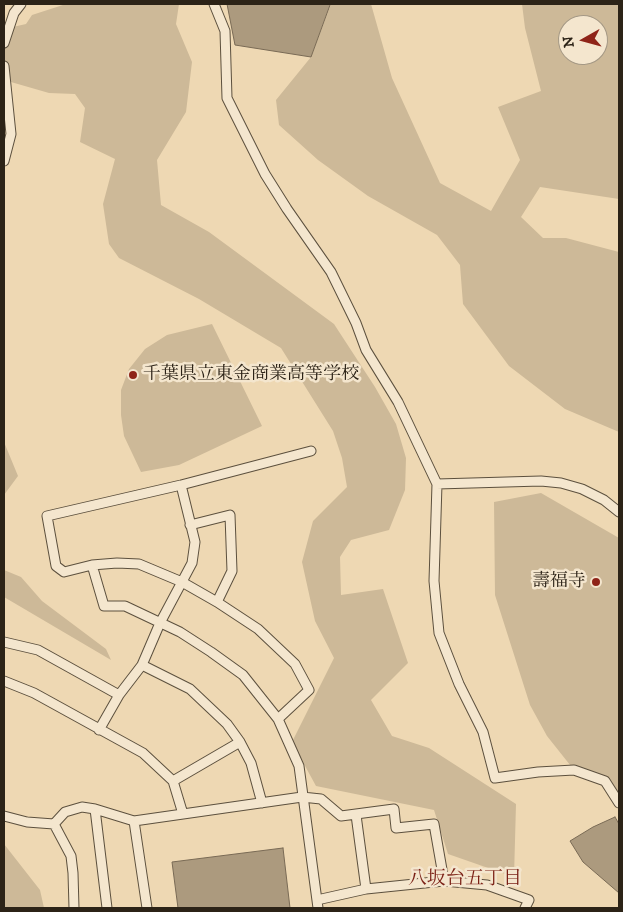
<!DOCTYPE html>
<html>
<head>
<meta charset="utf-8">
<style>
	body { margin:0 }
	#map { position:relative; width:623px; height:912px; overflow:hidden; background:#eed8b3; font-family:"IM FELL DW Pica",serif }
	canvas { display:block }
	.frame { position:absolute; inset:0; border:5px solid #2c2317; pointer-events:none }
	.north { position:absolute; left:558px; top:15px; width:50px; height:50px; box-sizing:border-box; background:#f4e6ce; border:1px solid #a49885; border-radius:50%; rotate:263deg; font-size:14px; font-weight:700; line-height:20px; text-align:center; color:#2c2317 }
	.north::after { content:''; display:block; margin:auto; width:18px; height:22px; background:#8f2418; clip-path:polygon(50% 0,100% 100%,50% 72%,0 100%) }
</style>
</head>
<body>
<div id="map">
<canvas width="623" height="912"></canvas>
<div class="frame"></div>
<div class="north">N</div>
</div>
<script>
const g = document.querySelector('canvas').getContext('2d');
g.lineJoin = 'round';
function fill(path, color) {
  g.fillStyle = color;
  g.fill(path, 'evenodd');
}
function toPath(rows) {
  const path = new Path2D();
  for (const r of rows) {
    path.moveTo(r[0], r[1]);
    for (let i = 2; i < r.length; i += 2) path.lineTo(r[i], r[i + 1]);
  }
  return path;
}
function stroke(path, color, width, dash) {
  g.strokeStyle = color;
  g.lineWidth = width;
  g.lineCap = dash ? 'butt' : 'round';
  g.setLineDash(dash || []);
  g.stroke(path);
}
function write(font, color, halo, rows, align = 'center') {
  g.font = font + ' "IM FELL DW Pica","Noto Serif JP",serif';
  g.lineWidth = 5;
  g.setLineDash([]);
  g.textBaseline = 'middle';
  g.strokeStyle = halo;
  g.fillStyle = color;
  for (const [text, x, y, turn = 0] of rows) {
    g.save();
    g.translate(x, y);
    g.rotate((+turn || 0) * Math.PI / 180);
    g.textAlign = isNaN(turn) ? turn : align;
    if (halo) g.strokeText(text, 0, 0);
    g.fillText(text, 0, 0);
    g.restore();
  }
}
const green = toPath([
	[66,4,179,4,176,24,192,62,186,112,157,160,161,205,209,232,334,324,375,387,396,424,406,458,405,490,389,530,351,540,340,557,341,595,383,589,408,663,371,700,392,736,429,748,516,804,514,877,448,854,434,810,316,786,292,742,334,658,315,621,302,562,313,521,347,487,342,458,333,431,281,348,199,299,119,258,109,244,103,204,115,159,80,142,85,108,75,94,49,93,4,80,4,29,26,24,32,15],
	[331,4,371,4,392,78,440,183,491,211,520,160,498,107,541,91,525,28,522,4,619,4,619,199,540,187,521,217,543,238,566,238,619,252,619,432,565,409,509,366,463,304,460,265,437,235,368,196,318,160,279,125,276,100,311,57],
	[568,25,598,25,598,55,568,55],
	[212,324,262,426,179,465,141,472,124,436,121,415,121,390,129,369,145,349,167,335],
	[4,442,18,476,4,495],
	[541,493,619,538,619,794,605,781,574,770,547,736,530,705,495,595,494,502],
	[4,570,21,577,42,601,106,649,111,660,4,597],
	[4,844,40,890,44,908,4,908]
]);
const water = toPath([
	[227,4,329,4,330,5,311,57,235,45,227,4],
	[615,817,619,824,619,893,583,862,570,841,593,827,615,817],
	[283,848,290,908,178,908,172,862,283,848]
]);
const minor = toPath([
	[214,4,225,31,227,98,265,174,287,209,331,272,356,323,366,350,398,402,437,484,434,581,439,633,459,684,483,732,495,778,538,772,574,770,605,781,619,803],
	[4,43,14,13,21,4],
	[4,66,11,134,4,161],
	[437,484,541,481,561,483,582,489,604,500,619,512],
	[190,525,230,515,232,571,217,602],
	[92,565,104,606,125,606,180,632,211,652,243,675,278,719,299,766,318,908],
	[4,642,38,650,119,695],
	[142,665,190,689,227,724,240,742,251,763,262,803],
	[4,681,34,693,143,753,173,781,183,814],
	[278,719,309,690,295,664,258,629,217,602,182,582,139,564,117,563,92,565,64,572,56,566,47,516,181,485,311,451],
	[99,730,119,695,142,665,160,623,192,563,195,542,181,485],
	[173,781,240,742],
	[95,809,107,908],
	[356,815,366,889],
	[4,816,27,822,54,824],
	[134,821,147,908],
	[54,824,65,812,82,807,95,809,134,821,302,797,321,799,341,816,394,809,396,828,434,824,444,881],
	[54,824,71,856,73,873,74,908],
	[317,900,366,889,444,881,487,885,529,900,525,908]
]);
const markers = [
	[133,375,5,"#8f2418"],
	[596,582,5,"#8f2418"]
];
const poiNames = [
	["千葉県立東金商業高等学校",143,375],
	["壽福寺",586,582,"right"]
];
const neighbourhoodNames = [
	["八坂台五丁目",465,880]
];
fill(green, '#cdb998');
fill(water, '#ac9a7e');
stroke(water, '#796a55', 1);
stroke(minor, '#5c503e', 11);
stroke(minor, '#f4e6ce', 9);
for (const [x, y, r, color] of markers) {
  const dot = new Path2D();
  dot.arc(x, y, r, 0, 2 * Math.PI);
  g.fillStyle = color;
  g.fill(dot);
  stroke(dot, '#f4e6ce', 2);
}
write('18px', '#2c2317', '#f4e6ce', poiNames, 'left');
write('19px', '#7a1f14', '#f4e6ce', neighbourhoodNames);
</script>
</body>
</html>
